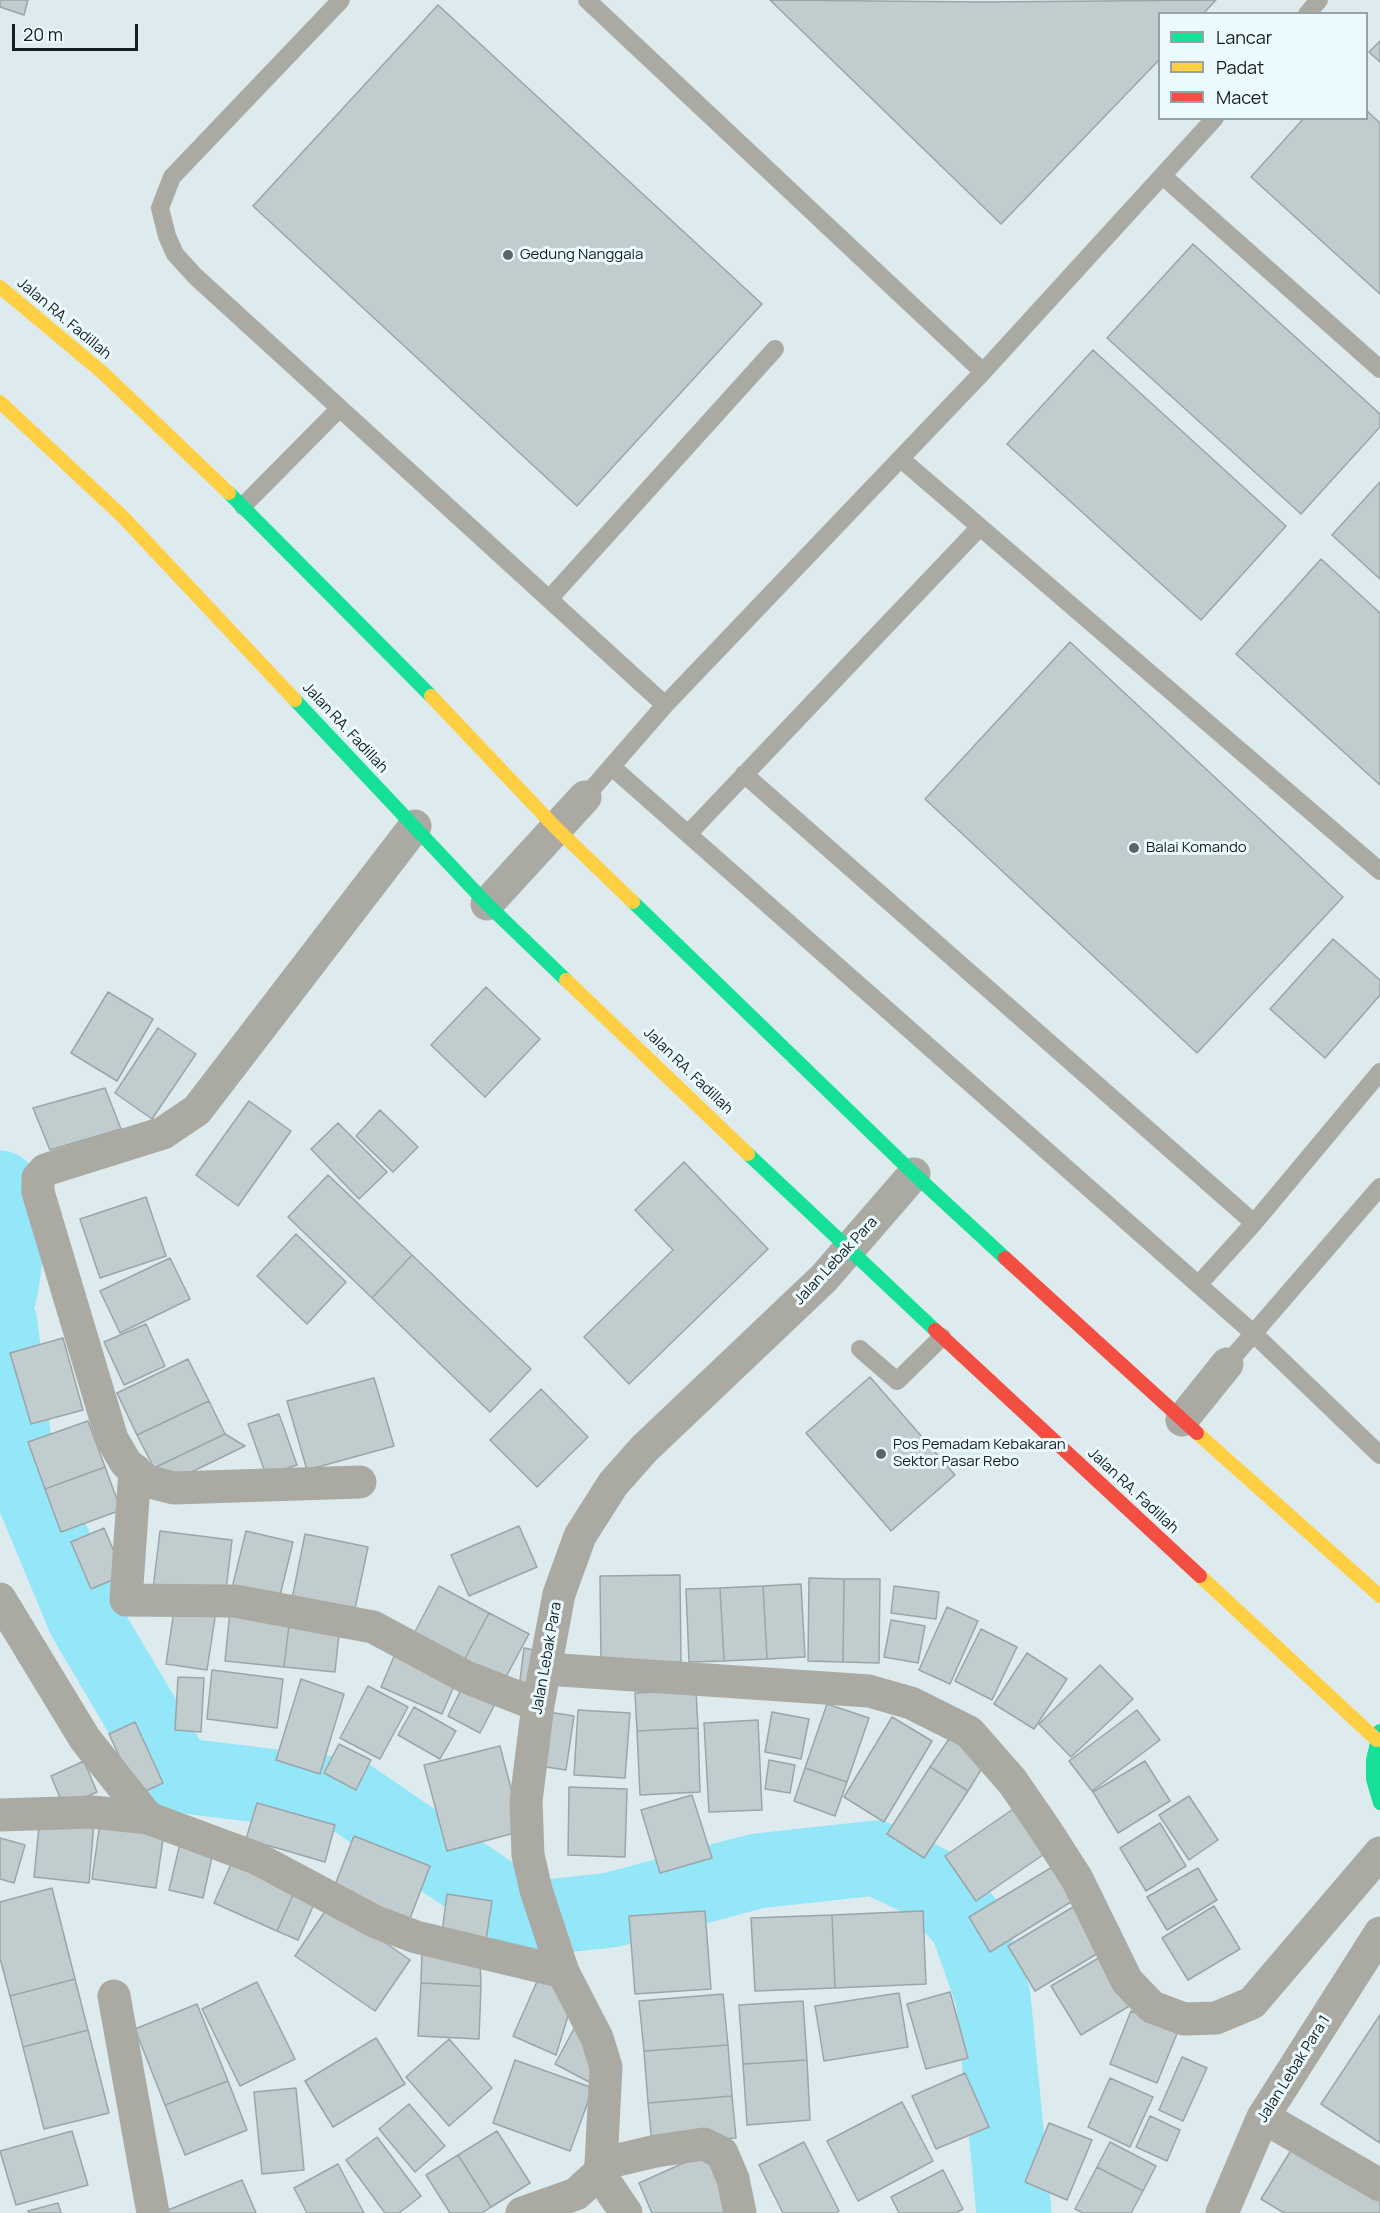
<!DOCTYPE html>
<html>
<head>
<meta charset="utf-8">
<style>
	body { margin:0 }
	#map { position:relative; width:1380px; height:2213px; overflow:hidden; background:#ddebee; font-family:Manrope,sans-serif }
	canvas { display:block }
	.legend { position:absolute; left:1158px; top:12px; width:210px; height:108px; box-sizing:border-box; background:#eafafe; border:2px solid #95a2a6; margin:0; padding:8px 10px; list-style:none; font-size:18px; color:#151f21 }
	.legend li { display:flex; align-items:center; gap:12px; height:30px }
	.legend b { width:30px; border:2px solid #95a2a6 }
	.scale { position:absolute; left:12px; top:24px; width:126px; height:27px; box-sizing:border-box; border:3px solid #151f21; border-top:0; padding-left:8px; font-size:18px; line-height:21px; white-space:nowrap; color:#151f21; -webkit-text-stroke:4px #eafafe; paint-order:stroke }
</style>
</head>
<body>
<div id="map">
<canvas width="1380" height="2213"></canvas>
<ul class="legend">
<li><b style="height:8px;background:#16e098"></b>Lancar</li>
<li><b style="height:8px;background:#ffcf43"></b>Padat</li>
<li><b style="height:8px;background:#f24e42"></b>Macet</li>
</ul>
<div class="scale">20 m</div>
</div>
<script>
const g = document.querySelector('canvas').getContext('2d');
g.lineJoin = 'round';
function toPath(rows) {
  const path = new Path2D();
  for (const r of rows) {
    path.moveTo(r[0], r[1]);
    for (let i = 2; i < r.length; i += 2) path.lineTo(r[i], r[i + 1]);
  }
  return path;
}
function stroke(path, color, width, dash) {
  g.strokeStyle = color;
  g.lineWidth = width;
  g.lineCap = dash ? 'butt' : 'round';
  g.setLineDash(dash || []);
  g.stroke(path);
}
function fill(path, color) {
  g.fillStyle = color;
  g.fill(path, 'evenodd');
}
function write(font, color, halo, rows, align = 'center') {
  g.font = font + ' Manrope,sans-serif';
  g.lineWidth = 6;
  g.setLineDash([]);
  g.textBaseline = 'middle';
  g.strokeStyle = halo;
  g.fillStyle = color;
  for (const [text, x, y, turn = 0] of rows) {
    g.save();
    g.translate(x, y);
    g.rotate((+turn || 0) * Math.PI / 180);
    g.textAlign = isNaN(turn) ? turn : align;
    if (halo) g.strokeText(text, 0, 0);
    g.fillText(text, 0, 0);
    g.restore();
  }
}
const river = toPath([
	[0,1188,14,1200,0,1292],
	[0,1323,15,1451,85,1619,177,1775,349,1796,529,1919,611,1910,757,1871,876,1858,931,1884,967,1923,993,1997,1014,2213]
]);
const building = toPath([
	[0,0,28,0,24,15,0,7,0,0],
	[770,0,983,2,1216,0,1203,14,1160,14,1160,59,1001,224,770,0],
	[438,5,762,304,577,506,253,206,438,5],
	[1380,41,1380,62,1369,52,1380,41],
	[1366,110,1380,123,1380,294,1251,177,1304,118,1366,118,1366,110],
	[1193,244,1380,414,1380,427,1301,514,1107,338,1193,244],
	[1093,350,1286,526,1201,620,1007,444,1093,350],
	[1380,482,1380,579,1332,535,1380,482],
	[1321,559,1380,613,1380,785,1236,654,1321,559],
	[1070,642,1343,897,1197,1053,925,799,1070,642],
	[1333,939,1380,980,1380,995,1325,1058,1270,1009,1333,939],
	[486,987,540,1039,485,1097,431,1045,486,987],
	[108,992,153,1019,117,1081,71,1053,108,992],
	[158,1028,196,1054,152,1119,115,1093,158,1028],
	[105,1088,121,1129,50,1150,33,1108,105,1088],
	[249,1101,291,1131,238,1206,196,1175,249,1101],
	[380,1110,418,1147,393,1172,356,1136,380,1110],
	[338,1123,387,1172,359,1199,311,1149,338,1123],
	[684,1162,768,1249,629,1384,584,1337,673,1250,635,1210,684,1162],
	[328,1175,412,1255,372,1298,288,1217,328,1175],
	[146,1197,166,1256,100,1278,80,1219,146,1197],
	[296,1234,346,1282,307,1324,257,1276,296,1234],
	[412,1255,531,1369,490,1412,372,1298,412,1255],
	[170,1258,190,1299,120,1333,100,1291,170,1258],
	[146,1324,165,1366,124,1385,104,1342,146,1324],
	[63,1338,83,1410,31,1424,10,1353,63,1338],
	[188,1359,209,1401,137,1435,117,1393,188,1359],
	[870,1377,955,1475,891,1531,806,1433,870,1377],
	[374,1378,394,1446,307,1470,287,1401,374,1378],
	[541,1389,588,1437,537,1487,490,1440,541,1389],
	[209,1401,225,1434,154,1468,137,1435,209,1401],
	[279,1414,297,1465,266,1475,248,1424,279,1414],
	[88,1421,105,1467,45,1489,28,1442,88,1421],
	[225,1434,245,1446,175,1480,154,1468,225,1434],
	[105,1467,121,1510,61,1532,45,1489,105,1467],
	[519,1526,537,1567,469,1596,451,1555,519,1526],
	[104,1528,124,1575,91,1589,71,1542,104,1528],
	[160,1531,232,1540,225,1598,153,1589,160,1531],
	[246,1531,293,1542,278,1604,231,1592,246,1531],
	[305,1534,368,1547,353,1618,291,1604,305,1534],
	[680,1575,681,1662,601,1663,600,1576,680,1575],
	[809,1578,844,1579,843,1662,808,1661,809,1578],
	[844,1579,880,1579,879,1663,843,1662,844,1579],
	[801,1584,805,1657,767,1659,763,1586,801,1584],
	[439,1586,489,1613,460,1668,410,1641,439,1586],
	[763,1586,767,1659,724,1661,720,1588,763,1586],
	[894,1586,939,1592,936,1619,891,1613,894,1586],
	[720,1588,724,1661,689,1662,686,1589,720,1588],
	[175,1604,216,1611,207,1670,166,1664,175,1604],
	[947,1607,978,1621,950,1684,919,1670,947,1607],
	[230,1611,290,1617,284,1667,225,1661,230,1611],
	[489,1613,529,1634,499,1690,460,1668,489,1613],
	[290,1617,340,1624,335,1672,284,1667,290,1617],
	[891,1620,925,1626,918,1663,884,1657,891,1620],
	[981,1629,1017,1647,992,1700,955,1681,981,1629],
	[398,1647,459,1674,442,1714,381,1687,398,1647],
	[524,1648,545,1652,540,1691,519,1688,524,1648],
	[1027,1653,1067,1679,1034,1729,994,1704,1027,1653],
	[1100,1665,1133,1699,1071,1757,1039,1724,1100,1665],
	[212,1670,283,1679,277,1728,207,1719,212,1670],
	[178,1677,204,1678,201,1732,175,1730,178,1677],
	[301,1679,344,1694,320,1774,276,1760,301,1679],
	[368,1686,408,1707,380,1759,340,1738,368,1686],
	[463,1686,496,1702,480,1733,448,1716,463,1686],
	[696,1690,698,1728,637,1731,635,1693,696,1690],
	[827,1704,869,1718,847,1782,805,1768,827,1704],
	[414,1707,456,1731,440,1759,398,1735,414,1707],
	[578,1710,630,1713,625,1778,574,1775,578,1710],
	[1137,1710,1160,1740,1092,1791,1069,1761,1137,1710],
	[542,1711,574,1716,566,1770,534,1765,542,1711],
	[772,1712,809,1719,801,1759,765,1752,772,1712],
	[892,1717,932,1741,884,1822,844,1797,892,1717],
	[758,1720,762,1810,709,1812,704,1723,758,1720],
	[135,1722,163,1783,137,1795,109,1734,135,1722],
	[698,1728,700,1792,640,1795,637,1731,698,1728],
	[951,1736,987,1760,968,1791,930,1767,951,1736],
	[339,1744,371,1760,356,1790,324,1773,339,1744],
	[500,1746,522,1831,447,1851,424,1765,500,1746],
	[769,1760,795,1765,790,1793,765,1789,769,1760],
	[84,1761,97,1792,64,1807,51,1776,84,1761],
	[1145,1761,1170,1801,1118,1833,1093,1792,1145,1761],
	[930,1767,968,1791,924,1858,887,1834,930,1767],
	[805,1768,847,1782,835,1816,794,1801,805,1768],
	[569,1787,627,1789,625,1857,568,1855,569,1787],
	[692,1795,712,1858,660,1873,641,1810,692,1795],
	[1189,1796,1218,1840,1189,1860,1159,1815,1189,1796],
	[257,1803,335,1825,325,1862,246,1839,257,1803],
	[1019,1805,1050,1850,976,1901,945,1856,1019,1805],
	[40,1816,94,1822,89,1883,34,1877,40,1816],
	[100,1823,164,1832,156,1888,92,1879,100,1823],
	[1160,1823,1186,1866,1146,1891,1120,1848,1160,1823],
	[182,1835,215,1843,203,1898,169,1890,182,1835],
	[354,1836,430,1866,409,1921,333,1890,354,1836],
	[0,1838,25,1845,14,1883,0,1879,0,1838],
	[235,1855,298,1884,277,1931,214,1903,235,1855],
	[1059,1863,1079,1897,990,1952,969,1917,1059,1863],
	[1198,1868,1217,1900,1167,1930,1147,1897,1198,1868],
	[298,1884,319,1893,298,1940,277,1931,298,1884],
	[52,1888,75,1979,10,1996,0,1958,0,1902,52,1888],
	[447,1894,492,1901,486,1940,442,1933,447,1894],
	[330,1904,410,1960,375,2011,295,1956,330,1904],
	[1078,1904,1105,1949,1035,1991,1008,1946,1078,1904],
	[1214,1906,1240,1949,1188,1980,1162,1938,1214,1906],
	[705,1911,711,1989,635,1994,629,1916,705,1911],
	[923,1911,926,1984,835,1988,832,1915,923,1911],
	[832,1915,835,1988,755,1991,751,1918,832,1915],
	[422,1951,480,1959,481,1986,421,1983,422,1951],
	[1102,1956,1131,2005,1081,2035,1051,1986,1102,1956],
	[539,1977,573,2000,556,2055,513,2036,539,1977],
	[75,1979,88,2030,23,2047,10,1996,75,1979],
	[257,1982,295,2059,240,2086,202,2009,257,1982],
	[421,1983,481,1986,479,2039,418,2036,421,1983],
	[950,1992,968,2058,926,2069,907,2004,950,1992],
	[899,1993,908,2047,824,2061,815,2006,899,1993],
	[723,1994,728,2045,644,2051,639,2001,723,1994],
	[803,2001,807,2060,743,2064,739,2005,803,2001],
	[197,2004,228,2081,165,2105,135,2029,197,2004],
	[1131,2011,1178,2031,1157,2083,1110,2064,1131,2011],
	[1380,2015,1380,2143,1321,2104,1380,2015],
	[577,2023,598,2047,591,2083,555,2064,577,2023],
	[88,2030,109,2113,44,2129,23,2047,88,2030],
	[376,2038,405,2084,333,2127,305,2081,376,2038],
	[449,2039,492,2088,449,2126,406,2077,449,2039],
	[728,2045,732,2096,648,2103,644,2051,728,2045],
	[1182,2057,1207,2068,1183,2121,1159,2110,1182,2057],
	[515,2060,593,2088,570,2151,493,2123,515,2060],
	[807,2060,810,2120,747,2125,743,2064,807,2060],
	[965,2073,989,2127,936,2149,912,2096,965,2073],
	[1110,2078,1153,2097,1130,2147,1088,2127,1110,2078],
	[228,2081,247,2130,185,2155,165,2105,228,2081],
	[296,2088,304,2170,262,2174,254,2092,296,2088],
	[732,2096,736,2138,652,2144,648,2103,732,2096],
	[902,2102,933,2161,858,2201,827,2141,902,2102],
	[409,2104,445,2146,415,2172,379,2129,409,2104],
	[1150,2116,1180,2130,1167,2161,1136,2147,1150,2116],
	[1049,2123,1092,2140,1067,2200,1025,2182,1049,2123],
	[72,2131,88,2185,16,2205,0,2151,72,2131],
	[497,2131,530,2183,491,2207,458,2155,497,2131],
	[377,2137,421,2196,399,2213,385,2213,346,2160,377,2137],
	[1298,2139,1380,2190,1380,2213,1284,2213,1261,2199,1298,2139],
	[804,2142,839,2211,836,2213,783,2213,759,2165,804,2142],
	[1110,2142,1156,2166,1143,2191,1097,2167,1110,2142],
	[706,2153,734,2213,652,2213,639,2183,706,2153],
	[458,2155,491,2207,482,2213,450,2213,426,2175,458,2155],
	[338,2164,364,2213,307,2213,294,2188,338,2164],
	[1097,2167,1143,2191,1131,2213,1083,2213,1075,2209,1097,2167],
	[943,2170,963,2209,956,2213,899,2213,891,2197,943,2170],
	[242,2180,256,2213,163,2213,163,2212,242,2180],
	[58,2203,61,2213,29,2213,28,2211,58,2203]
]);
const lane = toPath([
	[341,0,172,177,160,208,167,236,175,254,195,276,665,705],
	[587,0,983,372],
	[1307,14,1319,0],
	[1164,177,1380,369],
	[901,459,1380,871],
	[243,506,339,409],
	[550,598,775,349],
	[612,767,1253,1333,1380,1455],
	[744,774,1254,1223],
	[585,797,665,705,983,372,1215,118],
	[688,834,979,528],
	[1199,1284,1254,1223,1380,1072],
	[860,1349,897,1381,942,1337],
	[1227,1364,1380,1187]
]);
const street = toPath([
	[487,904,585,797],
	[1182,1420,1227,1364],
	[135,1470,126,1600,235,1601,373,1627,466,1677,538,1705],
	[360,1482,174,1488,146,1481,126,1463,112,1439,38,1192,38,1178,45,1170,163,1133,197,1110,415,826],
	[0,1599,85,1739,148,1818],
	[546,1669,869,1691,911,1703,969,1732,1012,1781,1045,1829,1077,1879,1127,1981,1152,2007,1184,2019,1216,2018,1252,2003,1380,1853],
	[0,1815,93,1812,148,1818,256,1858,376,1922,416,1937,563,1972],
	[114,1996,153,2213],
	[1263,2117,1380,2185],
	[601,2164,656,2151,704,2144,722,2153,733,2179,740,2213],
	[599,2173,626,2213],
	[522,2213,576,2194,599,2173,601,2164,606,2067,597,2038,563,1972,536,1890,528,1855,526,1801,538,1705,559,1594,580,1536,613,1484,644,1449,824,1278,914,1174],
	[1222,2213,1263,2117,1380,1933]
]);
const fast = toPath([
	[229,493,431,696],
	[295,700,487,904,566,980],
	[633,902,914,1174,1005,1258],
	[748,1154,935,1330],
	[1380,1731,1373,1760,1373,1779,1380,1803]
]);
const slow = toPath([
	[0,287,103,373,229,493],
	[0,402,123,517,295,700],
	[431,696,555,827,633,902],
	[566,980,748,1154],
	[1197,1433,1380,1596],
	[1200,1576,1377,1740]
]);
const jam = toPath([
	[1005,1258,1197,1433],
	[935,1330,1200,1576]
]);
const markers = [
	[508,255,6,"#5b6669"],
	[1134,848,6,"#5b6669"],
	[881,1454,6,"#5b6669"]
];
const poiNames = [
	["Gedung Nanggala",520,255],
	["Balai Komando",1146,848],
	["Pos Pemadam Kebakaran",893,1445],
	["Sektor Pasar Rebo",893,1462]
];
const streetNames = [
	["Jalan RA. Fadillah",64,319,40],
	["Jalan RA. Fadillah",345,728,47],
	["Jalan RA. Fadillah",688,1071,44],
	["Jalan Lebak Para",836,1261,-47],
	["Jalan RA. Fadillah",1133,1491,43],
	["Jalan Lebak Para",547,1658,-80],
	["Jalan Lebak Para 1",1294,2069,-58]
];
stroke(river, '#94e6f9', 75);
fill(building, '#c1cccf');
stroke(building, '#9aa5a8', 1.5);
stroke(lane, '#aaaaa3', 18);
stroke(street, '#aaaaa3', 33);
stroke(fast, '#16e098', 14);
stroke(slow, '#ffcf43', 14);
stroke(jam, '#f24e42', 14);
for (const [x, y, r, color] of markers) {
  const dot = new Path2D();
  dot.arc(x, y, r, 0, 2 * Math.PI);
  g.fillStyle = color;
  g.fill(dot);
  stroke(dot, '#eafafe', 2);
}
write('15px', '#151f21', '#eafafe', poiNames, 'left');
write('15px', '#151f21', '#eafafe', streetNames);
</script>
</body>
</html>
